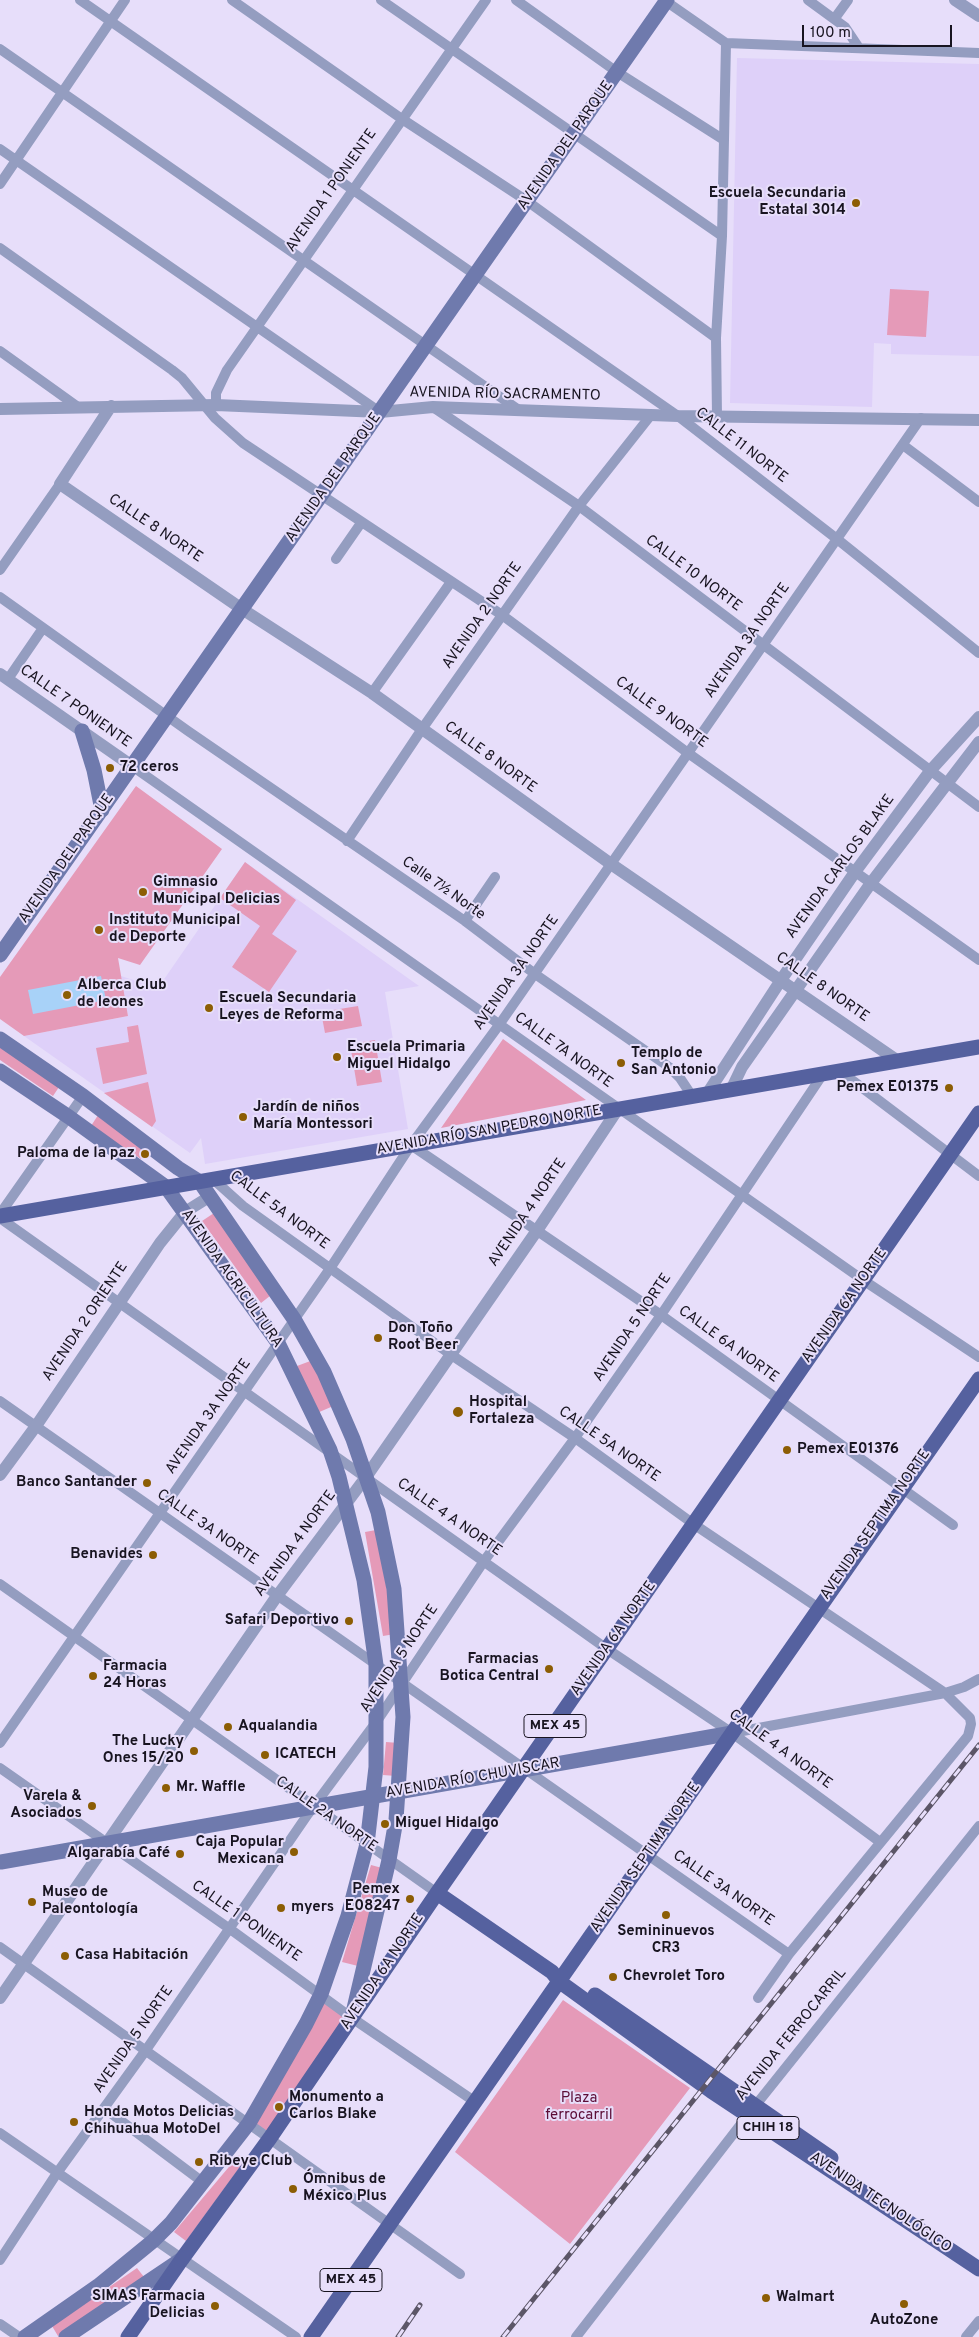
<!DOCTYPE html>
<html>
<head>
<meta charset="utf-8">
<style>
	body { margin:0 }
	#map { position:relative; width:979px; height:2337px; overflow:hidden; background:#e7defa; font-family:Overpass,sans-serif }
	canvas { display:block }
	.scale { position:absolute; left:802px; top:25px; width:150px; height:22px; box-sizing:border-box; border:2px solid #181420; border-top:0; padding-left:6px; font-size:15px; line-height:18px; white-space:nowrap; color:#181420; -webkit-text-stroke:4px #e7defa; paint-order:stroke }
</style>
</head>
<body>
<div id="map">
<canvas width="979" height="2337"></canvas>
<div class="scale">100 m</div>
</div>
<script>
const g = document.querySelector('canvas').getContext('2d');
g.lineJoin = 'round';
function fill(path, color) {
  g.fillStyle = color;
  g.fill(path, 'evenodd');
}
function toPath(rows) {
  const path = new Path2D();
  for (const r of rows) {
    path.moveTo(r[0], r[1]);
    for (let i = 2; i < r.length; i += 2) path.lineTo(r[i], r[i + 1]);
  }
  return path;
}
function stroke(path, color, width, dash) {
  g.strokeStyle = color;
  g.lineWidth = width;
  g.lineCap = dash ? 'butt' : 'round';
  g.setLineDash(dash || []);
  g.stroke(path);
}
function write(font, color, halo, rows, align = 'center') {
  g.font = font + ' Overpass,sans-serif';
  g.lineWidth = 4;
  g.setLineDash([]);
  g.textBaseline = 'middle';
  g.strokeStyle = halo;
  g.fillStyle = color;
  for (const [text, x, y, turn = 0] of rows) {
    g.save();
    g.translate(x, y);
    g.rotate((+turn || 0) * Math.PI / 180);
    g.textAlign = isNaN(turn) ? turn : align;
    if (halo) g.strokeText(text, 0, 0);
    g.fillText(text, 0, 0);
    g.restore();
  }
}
const built = toPath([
	[737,58,979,64,979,356,891,354,891,344,874,343,872,407,730,403],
	[245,862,419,986,385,992,408,1129,205,1164,201,1138,190,1153,24,1036,128,1016,121,976,158,988]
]);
const green = toPath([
	[890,289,929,291,926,337,887,335],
	[136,786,222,849,140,965,118,958,128,1016,24,1036,0,1019,0,977],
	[245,862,296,900,272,934,297,951,269,992,232,967,260,926,220,898],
	[358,1006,362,1026,325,1033,321,1012],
	[138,1025,147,1074,103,1084,96,1048,129,1042,127,1027],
	[503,1039,586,1100,441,1128],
	[375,1040,382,1082,357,1086,350,1044],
	[0,1046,59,1087,53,1096,0,1060],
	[148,1082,156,1121,152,1127,104,1093],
	[100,1112,150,1145,141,1159,91,1126],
	[214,1213,275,1292,261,1303,202,1221],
	[313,1360,338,1404,317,1413,297,1366],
	[376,1530,395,1634,383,1636,365,1532],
	[386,1742,399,1743,396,1776,383,1775],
	[371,1865,386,1869,358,1966,342,1962],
	[324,1997,350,2017,272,2139,253,2125],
	[563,2000,690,2088,570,2244,455,2152],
	[239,2155,245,2160,186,2241,174,2232],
	[137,2268,144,2277,58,2336,52,2326]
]);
const water = toPath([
	[101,976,106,1000,33,1014,28,990]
]);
const minor = toPath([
	[80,0,678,416,837,539,979,653],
	[232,0,402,119,527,201,716,338],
	[381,0,722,236],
	[516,0,617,72,724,140],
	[664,0,726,43],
	[808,0,845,27,859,48],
	[835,18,848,0],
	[726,43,979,53],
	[0,49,519,410],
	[0,149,380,412],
	[0,184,125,0],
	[0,248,172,370,182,378,215,418,243,443,502,615,688,753,979,960],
	[0,351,78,407],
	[216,405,216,393,227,370,486,0],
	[433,407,579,506,979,807],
	[717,416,716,338,722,236,726,43],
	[903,445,979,502],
	[336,559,361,523],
	[0,570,60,484],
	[0,597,188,731,465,921,535,974,669,1067,680,1078,692,1096],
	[8,679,43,628],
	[372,693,451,582],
	[132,766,863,1280,979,1357],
	[347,841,422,729,579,506,651,415],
	[465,921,495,877],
	[840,1071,979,1176],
	[411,1145,661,1315,953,1525],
	[213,1179,243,1206,450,1354,575,1438,695,1525,945,1693,970,1718,971,1724,968,1736,789,1954,758,1998],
	[0,1214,83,1096],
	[0,1218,607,1649,732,1733,880,1842],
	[0,1401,789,1954],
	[0,1584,437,1893],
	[732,1733,945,1693,964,1687,979,1679],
	[0,1743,331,1267,411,1145,499,1025,921,418],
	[0,1768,230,1929,352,2018,474,2101],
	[0,1947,460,2274],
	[104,2108,204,2183],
	[0,2133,296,2337],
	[0,2260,57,2173,146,2050,308,1814,377,1721,484,1561,575,1438,661,1315,823,1074],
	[0,2324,19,2337],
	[576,2337,755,2106,979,1826],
	[966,2337,979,2321]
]);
const tertiary = toPath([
	[955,0,979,16],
	[111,406,60,484,242,609,372,693,611,864,898,1061],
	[0,409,216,405,380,412,433,407,678,416,979,420],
	[0,674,132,766],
	[731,1090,742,1067,871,883,979,742],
	[707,1094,781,980,855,872,930,771,979,717],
	[0,1475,36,1426,160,1243,185,1212,209,1197],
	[0,1998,277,1596,366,1477,538,1229,618,1109]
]);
const secondary = toPath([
	[82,731,94,770,102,810],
	[0,955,667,0],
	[0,1039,83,1096,178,1168,200,1182,294,1319,324,1372,353,1439,378,1512,394,1589,403,1717,396,1820,389,1860,352,2017],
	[0,1071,69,1117,166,1187,278,1343,330,1450,339,1477,364,1580,376,1665,376,1767,367,1844,348,1916,321,1994,306,2024,249,2123,171,2223,153,2241,98,2286,25,2337],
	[1,1862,732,1733],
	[66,2337,182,2259]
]);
const primary = toPath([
	[0,1216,979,1047],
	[437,1893,552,1972,560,1982,711,2091,979,2269],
	[595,1995,831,2158],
	[128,2337,182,2259,270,2138,437,1893,979,1113],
	[311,2337,979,1379]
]);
const rail = toPath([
	[398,2337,420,2305],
	[503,2337,979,1745]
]);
const markers = [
	[856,203,5,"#8c5d04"],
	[110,768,5,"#8c5d04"],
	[143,892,5,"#8c5d04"],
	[99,930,5,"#8c5d04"],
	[67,995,5,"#8c5d04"],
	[209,1008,5,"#8c5d04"],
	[337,1057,5,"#8c5d04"],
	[621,1063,5,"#8c5d04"],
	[949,1088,5,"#8c5d04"],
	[243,1117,5,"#8c5d04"],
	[145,1154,5,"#8c5d04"],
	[378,1338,5,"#8c5d04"],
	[458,1412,6,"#8c5d04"],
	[787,1450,5,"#8c5d04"],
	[147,1483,5,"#8c5d04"],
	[153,1555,5,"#8c5d04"],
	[349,1621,5,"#8c5d04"],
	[549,1669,5,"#8c5d04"],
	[93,1676,5,"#8c5d04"],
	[228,1727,5,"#8c5d04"],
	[194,1751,5,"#8c5d04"],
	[265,1755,5,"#8c5d04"],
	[166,1788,5,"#8c5d04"],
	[92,1806,5,"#8c5d04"],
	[385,1824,5,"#8c5d04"],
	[294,1852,5,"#8c5d04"],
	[180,1854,5,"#8c5d04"],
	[410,1899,5,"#8c5d04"],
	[32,1902,5,"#8c5d04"],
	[281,1908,5,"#8c5d04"],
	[666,1915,5,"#8c5d04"],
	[65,1956,5,"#8c5d04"],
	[613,1977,5,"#8c5d04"],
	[279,2107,5,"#8c5d04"],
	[74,2122,5,"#8c5d04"],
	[199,2162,5,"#8c5d04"],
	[293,2189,5,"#8c5d04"],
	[766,2298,5,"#8c5d04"],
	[904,2304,5,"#8c5d04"],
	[215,2306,5,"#8c5d04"]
];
const shields = [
	[555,1726,62],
	[768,2128,62],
	[351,2280,62]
];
const shieldNames = [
	["MEX 45",555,1726],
	["CHIH 18",768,2128],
	["MEX 45",351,2280]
];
const streetNames = [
	["AVENIDA DEL PARQUE",566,146,-55],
	["AVENIDA 1 PONIENTE",332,191,-55],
	["AVENIDA RÍO SACRAMENTO",505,395,1],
	["CALLE 11 NORTE",741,446,38],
	["AVENIDA DEL PARQUE",334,478,-55],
	["CALLE 8 NORTE",155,529,34],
	["CALLE 10 NORTE",693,574,37],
	["AVENIDA 2 NORTE",483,616,-55],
	["AVENIDA 3A NORTE",748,641,-55],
	["CALLE 7 PONIENTE",75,707,35],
	["CALLE 9 NORTE",661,713,36],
	["CALLE 8 NORTE",490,758,36],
	["AVENIDA DEL PARQUE",67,859,-55],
	["AVENIDA CARLOS BLAKE",841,867,-54],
	["Calle 7½ Norte",443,889,35],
	["AVENIDA 3A NORTE",517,973,-55],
	["CALLE 8 NORTE",822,988,35],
	["CALLE 7A NORTE",563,1051,36],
	["AVENIDA RÍO SAN PEDRO NORTE",489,1131,-10],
	["CALLE 5A NORTE",279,1211,37],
	["AVENIDA 4 NORTE",528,1213,-56],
	["AVENIDA AGRICULTURA",231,1279,55],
	["AVENIDA 6A NORTE",845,1306,-55],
	["AVENIDA 2 ORIENTE",86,1322,-56],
	["AVENIDA 5 NORTE",633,1328,-56],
	["CALLE 6A NORTE",728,1345,36],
	["AVENIDA 3A NORTE",209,1417,-55],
	["CALLE 5A NORTE",609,1445,35],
	["CALLE 4 A NORTE",449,1518,35],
	["AVENIDA SEPTIMA NORTE",876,1525,-55],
	["CALLE 3A NORTE",207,1528,35],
	["AVENIDA 4 NORTE",296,1544,-54],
	["AVENIDA 6A NORTE",614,1639,-55],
	["AVENIDA 5 NORTE",400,1659,-56],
	["CALLE 4 A NORTE",780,1750,36],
	["AVENIDA RÍO CHUVISCAR",473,1779,-10],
	["CALLE 2A NORTE",326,1815,35],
	["AVENIDA SEPTIMA NORTE",646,1858,-55],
	["CALLE 3A NORTE",723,1889,35],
	["CALLE 1 PONIENTE",246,1922,35],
	["AVENIDA 6A NORTE",383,1972,-56],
	["AVENIDA FERROCARRIL",792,2035,-51],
	["AVENIDA 5 NORTE",134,2040,-55],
	["AVENIDA TECNOLÓGICO",880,2203,34]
];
const poiNames = [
	["Escuela Secundaria",846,194,"right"],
	["Estatal 3014",846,211,"right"],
	["72 ceros",120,768],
	["Gimnasio",153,883],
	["Municipal Delicias",153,900],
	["Instituto Municipal",109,921],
	["de Deporte",109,938],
	["Alberca Club",77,986],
	["de leones",77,1003],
	["Escuela Secundaria",219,999],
	["Leyes de Reforma",219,1016],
	["Escuela Primaria",347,1048],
	["Miguel Hidalgo",347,1065],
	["Templo de",631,1054],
	["San Antonio",631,1071],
	["Pemex E01375",939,1088,"right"],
	["Jardín de niños",253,1108],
	["María Montessori",253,1125],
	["Paloma de la paz",135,1154,"right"],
	["Don Toño",388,1329],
	["Root Beer",388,1346],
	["Hospital",469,1403],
	["Fortaleza",469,1420],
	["Pemex E01376",797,1450],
	["Banco Santander",137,1483,"right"],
	["Benavides",143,1555,"right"],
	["Safari Deportivo",339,1621,"right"],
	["Farmacias",539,1660,"right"],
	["Botica Central",539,1677,"right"],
	["Farmacia",103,1667],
	["24 Horas",103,1684],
	["Aqualandia",238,1727],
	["The Lucky",184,1742,"right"],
	["Ones 15/20",184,1759,"right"],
	["ICATECH",275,1755],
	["Mr. Waffle",176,1788],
	["Varela &",82,1797,"right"],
	["Asociados",82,1814,"right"],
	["Miguel Hidalgo",395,1824],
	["Caja Popular",284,1843,"right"],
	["Mexicana",284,1860,"right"],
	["Algarabía Café",170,1854,"right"],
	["Pemex",400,1890,"right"],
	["E08247",400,1907,"right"],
	["Museo de",42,1893],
	["Paleontología",42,1910],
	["myers",291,1908],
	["Semininuevos",666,1932,"center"],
	["CR3",666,1949,"center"],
	["Casa Habitación",75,1956],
	["Chevrolet Toro",623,1977],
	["Monumento a",289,2098],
	["Carlos Blake",289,2115],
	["Honda Motos Delicias",84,2113],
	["Chihuahua MotoDel",84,2130],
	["Ribeye Club",209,2162],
	["Ómnibus de",303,2180],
	["México Plus",303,2197],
	["SIMAS Farmacia",205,2297,"right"],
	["Delicias",205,2314,"right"],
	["Walmart",776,2298],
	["AutoZone",904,2321,"center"]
];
const parkNames = [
	["Plaza",579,2099],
	["ferrocarril",579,2116]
];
fill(built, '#ded0f9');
fill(green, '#e59ab8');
fill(water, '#a8d2f8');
stroke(minor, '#949dc0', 10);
stroke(tertiary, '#949dc0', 12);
stroke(secondary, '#6f7aad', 15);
stroke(primary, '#55619f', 15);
stroke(rail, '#5c5667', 5);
stroke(rail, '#e7defa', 3, [9]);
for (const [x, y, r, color] of markers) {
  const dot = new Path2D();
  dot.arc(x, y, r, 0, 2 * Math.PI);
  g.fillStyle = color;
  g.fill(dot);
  stroke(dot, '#e7defa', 2);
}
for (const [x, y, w] of shields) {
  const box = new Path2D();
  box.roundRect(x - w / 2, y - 11.5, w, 23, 4);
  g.fillStyle = '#e7defa';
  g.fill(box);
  stroke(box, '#181420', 1);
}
write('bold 14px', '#181420', null, shieldNames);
write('15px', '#181420', '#e7defa', streetNames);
write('bold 15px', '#181420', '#e7defa', poiNames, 'left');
write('15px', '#5c0d37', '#e7defa', parkNames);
</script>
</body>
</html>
